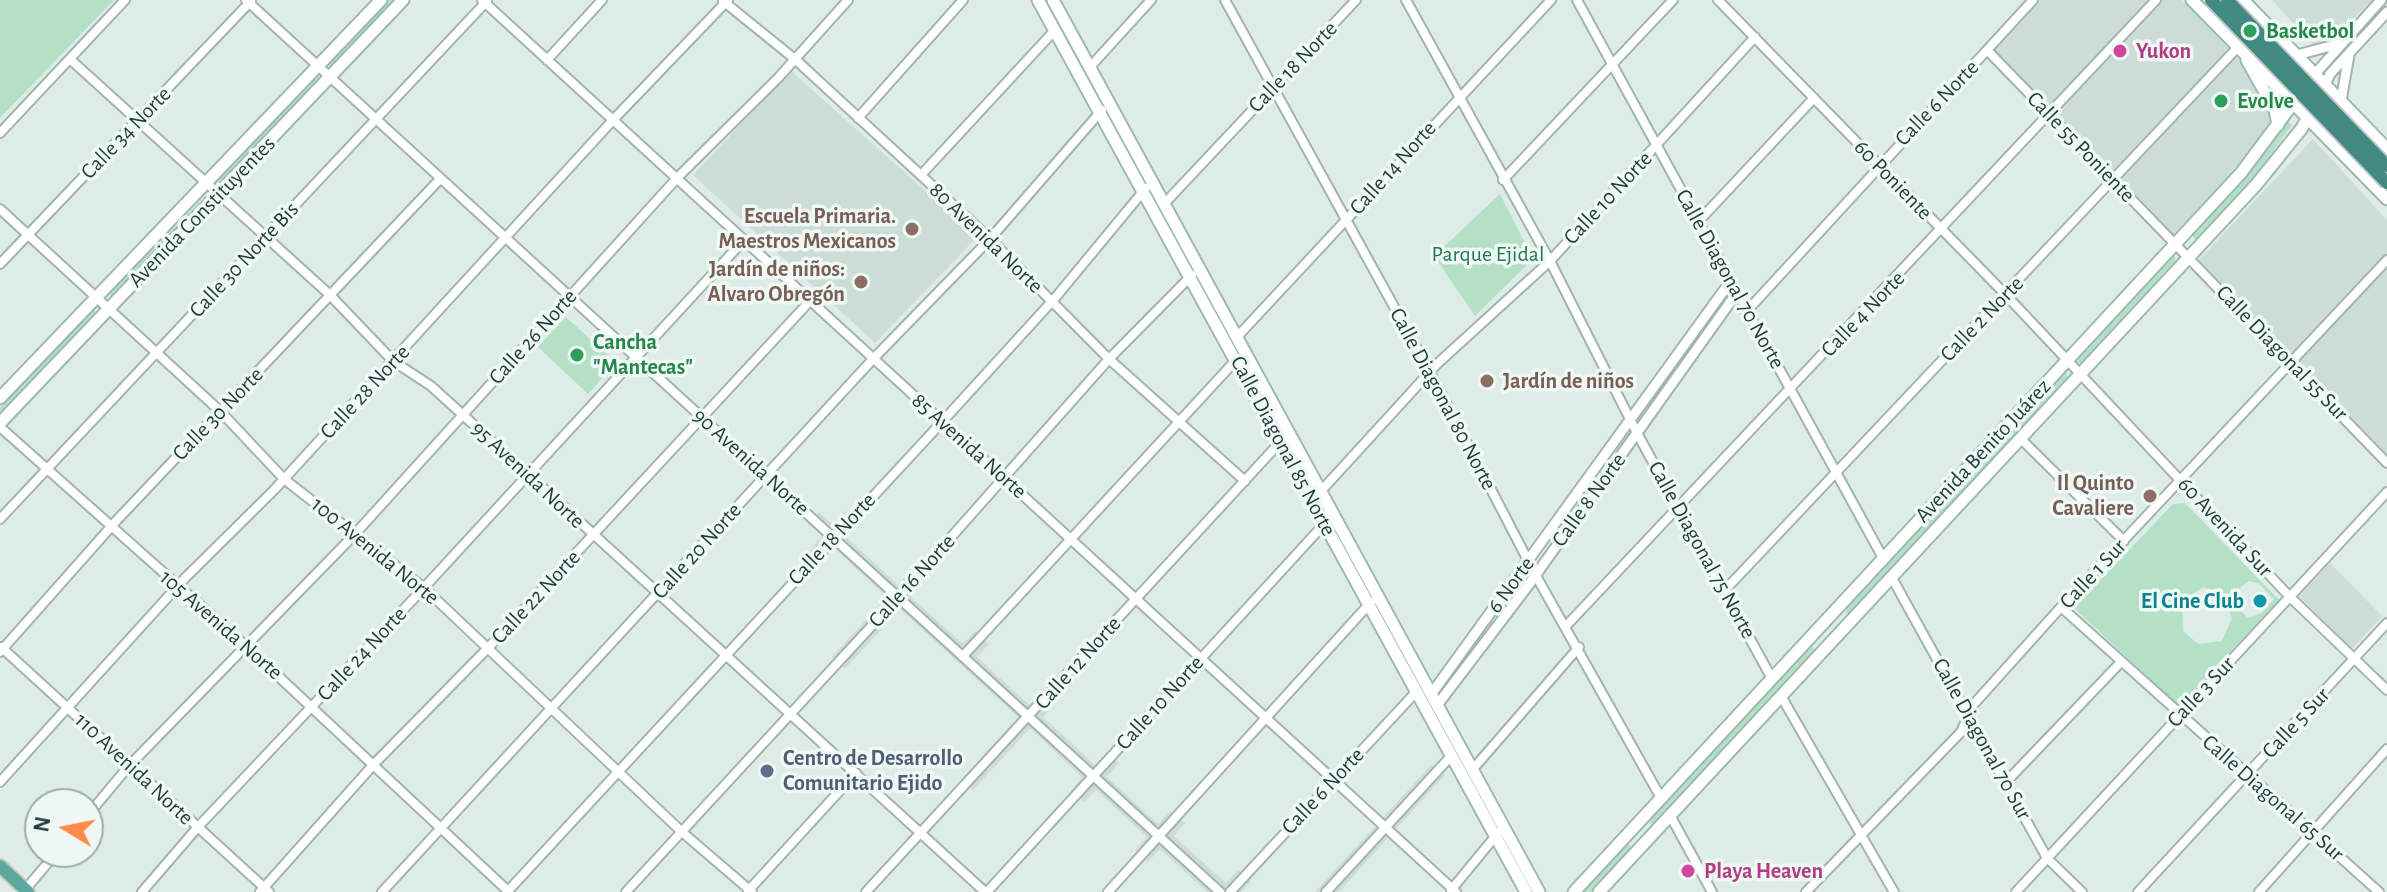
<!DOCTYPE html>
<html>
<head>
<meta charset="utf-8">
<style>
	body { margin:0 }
	#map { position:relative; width:2387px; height:892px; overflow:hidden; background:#deece7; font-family:"Alegreya Sans",sans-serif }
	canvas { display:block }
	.north { position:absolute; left:24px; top:788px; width:80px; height:80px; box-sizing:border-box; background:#eff8f4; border:2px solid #9bada9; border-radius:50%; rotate:280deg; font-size:22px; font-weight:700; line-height:32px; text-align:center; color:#1e3d38 }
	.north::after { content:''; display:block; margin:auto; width:28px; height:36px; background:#ff8a49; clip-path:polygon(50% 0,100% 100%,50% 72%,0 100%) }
</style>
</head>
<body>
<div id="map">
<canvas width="2387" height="892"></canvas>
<div class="north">N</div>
</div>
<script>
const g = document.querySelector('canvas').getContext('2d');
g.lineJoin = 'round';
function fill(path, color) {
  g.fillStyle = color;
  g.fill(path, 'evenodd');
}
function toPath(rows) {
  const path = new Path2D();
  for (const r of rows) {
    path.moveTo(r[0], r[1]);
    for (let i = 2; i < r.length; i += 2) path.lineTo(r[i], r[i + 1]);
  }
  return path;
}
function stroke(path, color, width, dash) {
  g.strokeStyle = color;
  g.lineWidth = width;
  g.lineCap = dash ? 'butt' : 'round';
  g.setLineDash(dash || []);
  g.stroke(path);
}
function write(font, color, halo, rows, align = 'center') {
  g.font = font + ' "Alegreya Sans",sans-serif';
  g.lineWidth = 7;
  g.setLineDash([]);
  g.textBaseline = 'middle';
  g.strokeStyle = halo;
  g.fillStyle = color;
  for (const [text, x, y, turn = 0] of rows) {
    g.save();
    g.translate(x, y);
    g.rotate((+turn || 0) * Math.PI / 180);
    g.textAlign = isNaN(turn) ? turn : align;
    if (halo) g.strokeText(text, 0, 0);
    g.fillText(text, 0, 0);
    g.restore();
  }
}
const built = toPath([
	[2037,0,2182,0,2242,63,2275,115,2238,165,2173,236,1991,50],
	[2272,0,2372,0,2336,36,2313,44],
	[791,71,977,237,875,343,693,175],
	[2313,139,2387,220,2387,455,2198,261],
	[845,511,858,523,846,537,898,585,909,572,922,584,911,597,963,644,975,631,989,644,977,657,1029,705,1042,692,1055,703,1043,717,1095,765,1107,752,1119,763,1107,777,1158,824,1171,811,1185,823,1174,836,1226,883,1238,870,1251,882,1241,892,1207,892,1160,849,1148,862,1135,850,1147,837,1096,790,1084,802,1071,790,1082,777,1030,728,973,790,961,780,1018,717,900,609,845,669,832,657,887,597,834,548,821,562,809,551,822,536,808,524,819,512,833,525],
	[2330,563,2382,616,2352,649,2299,596],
	[1432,764,1445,775,1339,892,1315,892]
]);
const green = toPath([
	[0,0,114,0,0,118],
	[387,0,395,0,333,66,328,66],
	[318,77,317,82,218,184,220,178],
	[2287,121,2292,125,2251,181,2196,240,2192,235,2253,168],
	[1500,194,1533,259,1475,316,1434,256],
	[207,195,206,200,110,298,111,292],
	[2171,256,2175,256,2175,261,2081,363,2076,361,2075,358],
	[93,309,97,314,0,414,0,408],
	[566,317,616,363,588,394,538,347],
	[2065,370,2068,377,2013,438,1850,613,1846,613,1847,607],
	[2185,503,2279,600,2179,706,2074,608,2173,504],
	[2249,581,2258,583,2274,599,2262,613,2248,618,2240,610,2238,599,2241,587],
	[2203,587,2220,592,2232,618,2222,641,2198,644,2183,631,2182,602],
	[1809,646,1813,646,1814,650,1693,783,1654,824,1650,824,1650,819],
	[1626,845,1630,845,1630,851,1591,892,1582,892]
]);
const minor = toPath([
	[246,0,1220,892],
	[482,0,1456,892],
	[1225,0,1430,372,1535,574,1661,798],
	[1406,0,1550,261,1637,433,1771,677],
	[1577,0,1883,558],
	[1718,0,2005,294,2290,597,2387,690],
	[723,1,796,60,990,239,1109,359,1245,481],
	[1987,50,2387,463],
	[71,60,330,295,393,361,431,386,463,415,985,892],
	[547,60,602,0],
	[1090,67,1151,0],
	[858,118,963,0],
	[0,133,125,0],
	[921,175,1055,30],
	[1503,180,1673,0],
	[1164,204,1356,0],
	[0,209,221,412,284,479,424,588,682,832,752,892],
	[1697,223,1814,98],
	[0,264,251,1],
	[1746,312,2033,0],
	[1237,337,1551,0],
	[0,427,247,647,509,892],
	[2020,438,2124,541],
	[1321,491,1437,364,1550,261,1755,37],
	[0,519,487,1],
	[1892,578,2047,858,2082,892],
	[1725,590,2238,47],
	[2061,607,2379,892],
	[1567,625,2156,0],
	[1,647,269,892],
	[0,652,117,520,440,179],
	[963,656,1236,360],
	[1781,696,1894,892],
	[1473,769,1579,647],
	[0,782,185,578,274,490,613,120,728,0],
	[2006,782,2121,662],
	[88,815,127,768,355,534,678,177,778,78,848,0],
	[1671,817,1712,892],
	[25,890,57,852],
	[1451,890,1498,833],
	[748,891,856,773],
	[142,892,197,828,420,592,744,240],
	[260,892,374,764,488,648,810,301],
	[382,892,873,359,990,239,1102,110],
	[507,892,942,422,1055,298,1146,188],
	[626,892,891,605,1109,359,1192,275],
	[866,892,1283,439],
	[987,892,1327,521],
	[1108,892,1371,602],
	[1230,892,1417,691],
	[1326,892,1452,755],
	[1806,892,1961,732,1973,705,2061,607,2387,260],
	[2016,892,2387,492],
	[2138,892,2387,623],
	[2259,892,2387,749]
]);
const tertiary = toPath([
	[2297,55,2338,44],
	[2315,74,2381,0],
	[2325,85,2330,74,2387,12],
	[2341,101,2349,55],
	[1432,693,1730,282],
	[1438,704,1530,583,1736,294]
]);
const secondary = toPath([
	[1038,0,1526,892],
	[1053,0,1539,892],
	[2192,0,2387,199],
	[2243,0,2387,149],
	[2247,60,2275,110,2278,125],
	[0,398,381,0],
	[0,423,403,0],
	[1574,892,2241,173,2315,74],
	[1599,892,2256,185,2302,128,2325,85]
]);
const primary = toPath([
	[0,866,28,892]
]);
const trunkBridge = toPath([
	[2211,0,2387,183],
	[2227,0,2387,166]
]);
const markers = [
	[2250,31,8,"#2e9e5b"],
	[2120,51,8,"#d1479c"],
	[2221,101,8,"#2e9e5b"],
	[912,229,8,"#8d6e63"],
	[861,282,8,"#8d6e63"],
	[577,355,8,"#2e9e5b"],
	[1487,381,8,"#8d6e63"],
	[2150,496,8,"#8d6e63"],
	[2260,601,8,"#0f9aa8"],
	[767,771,8,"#5c6f8a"],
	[1688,871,8,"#d1479c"]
];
const leisureNames = [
	["Basketbol",2266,31],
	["Evolve",2237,101],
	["Cancha",593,342],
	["\"Mantecas\"",593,367]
];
const hotelNames = [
	["Yukon",2136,51],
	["Playa Heaven",1704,871]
];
const streetNames = [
	["Calle 18 Norte",1293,67,-46],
	["Calle 6 Norte",1937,103,-46],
	["Calle 34 Norte",126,133,-46],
	["Calle 55 Poniente",2081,147,46],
	["Calle 14 Norte",1393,168,-48],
	["60 Poniente",1893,180,46],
	["Calle 10 Norte",1608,198,-47],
	["Avenida Constituyentes",202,212,-46],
	["80 Avenida Norte",986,238,44],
	["Calle 30 Norte Bis",244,260,-47],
	["Calle Diagonal 70 Norte",1730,279,61],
	["Calle 4 Norte",1863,314,-46],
	["Calle 2 Norte",1982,319,-46],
	["Calle 26 Norte",533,337,-48],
	["Calle Diagonal 55 Sur",2282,353,46],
	["Calle 28 Norte",365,392,-47],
	["Calle Diagonal 80 Norte",1443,399,62],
	["Calle 30 Norte",218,414,-46],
	["85 Avenida Norte",969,446,42],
	["Calle Diagonal 85 Norte",1283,446,62],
	["Avenida Benito Juárez",1983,451,-47],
	["90 Avenida Norte",751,462,42],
	["95 Avenida Norte",528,475,43],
	["Calle 8 Norte",1589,500,-54],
	["60 Avenida Sur",2225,527,47],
	["Calle 18 Norte",832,539,-47],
	["Calle Diagonal 75 Norte",1702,550,61],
	["100 Avenida Norte",375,551,39],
	["Calle 20 Norte",697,551,-48],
	["Calle 1 Sur",2093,574,-47],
	["Calle 16 Norte",912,581,-48],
	["6 Norte",1511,585,-54],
	["Calle 22 Norte",536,597,-47],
	["105 Avenida Norte",221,625,41],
	["Calle 24 Norte",362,654,-47],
	["Calle 12 Norte",1078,663,-48],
	["Calle 3 Sur",2201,692,-47],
	["Calle 10 Norte",1160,703,-48],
	["Calle 5 Sur",2296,723,-47],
	["Calle Diagonal 70 Sur",1982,739,61],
	["110 Avenida Norte",134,769,43],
	["Calle 6 Norte",1323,791,-47],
	["Calle Diagonal 65 Sur",2273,798,41]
];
const educationNames = [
	["Escuela Primaria.",896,216],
	["Maestros Mexicanos",896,241],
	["Jardín de niños:",845,269],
	["Alvaro Obregón",845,294],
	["Jardín de niños",1503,381,"left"],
	["Il Quinto",2134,483],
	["Cavaliere",2134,508]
];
const parkNames = [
	["Parque Ejidal",1488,254]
];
const cultureNames = [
	["El Cine Club",2244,601]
];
const serviceNames = [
	["Centro de Desarrollo",783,758],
	["Comunitario Ejido",783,783]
];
fill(built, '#ccdcd6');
fill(green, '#b4e0c5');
stroke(minor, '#a1b4af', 12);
stroke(tertiary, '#a1b4af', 13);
stroke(secondary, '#9cb9b1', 15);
stroke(primary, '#c0c9c7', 16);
stroke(minor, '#fff', 8);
stroke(tertiary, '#fff', 9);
stroke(secondary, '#fff', 11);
stroke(primary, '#5da79c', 12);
stroke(trunkBridge, '#c0c9c7', 16, []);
stroke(trunkBridge, '#428a81', 12);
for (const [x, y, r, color] of markers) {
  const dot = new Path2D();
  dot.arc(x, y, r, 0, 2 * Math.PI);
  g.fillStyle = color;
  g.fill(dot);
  stroke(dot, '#eff8f4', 3);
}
write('bold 22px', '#27864d', '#eff8f4', leisureNames, 'left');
write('bold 22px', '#b23c85', '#eff8f4', hotelNames, 'left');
write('22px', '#1e3d38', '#eff8f4', streetNames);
write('bold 22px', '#785e54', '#eff8f4', educationNames, 'right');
write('22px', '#23794e', '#eff8f4', parkNames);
write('bold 22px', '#0d838f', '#eff8f4', cultureNames, 'right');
write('bold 22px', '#4e5e75', '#eff8f4', serviceNames, 'left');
</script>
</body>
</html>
